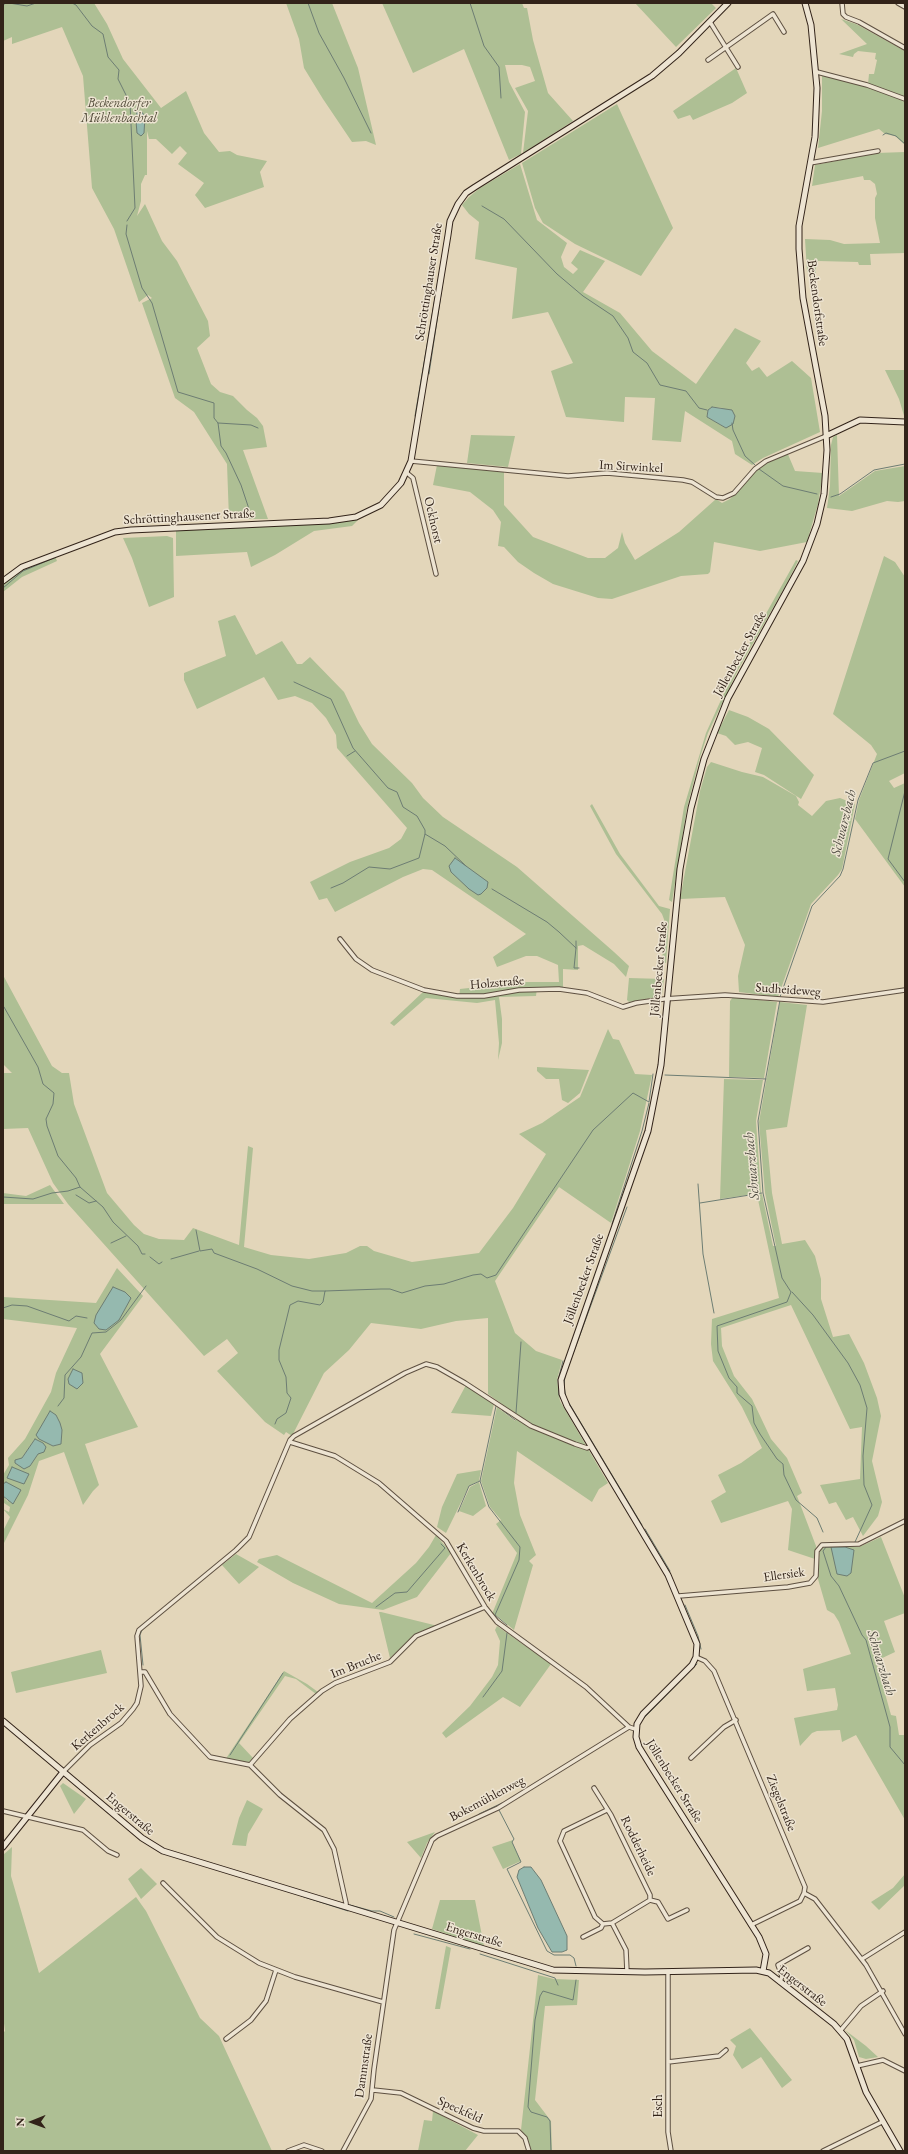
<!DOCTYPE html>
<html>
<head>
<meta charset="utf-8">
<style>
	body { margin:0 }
	#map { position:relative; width:908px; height:2154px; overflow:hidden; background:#e3d6ba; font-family:"EB Garamond",serif }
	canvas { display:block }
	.frame { position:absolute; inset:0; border:4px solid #322319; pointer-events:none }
	.north { position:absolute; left:12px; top:2102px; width:40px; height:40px; -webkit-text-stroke:3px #ede4d2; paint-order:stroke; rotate:269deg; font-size:11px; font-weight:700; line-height:16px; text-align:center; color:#322319 }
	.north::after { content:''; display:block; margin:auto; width:14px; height:18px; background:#322319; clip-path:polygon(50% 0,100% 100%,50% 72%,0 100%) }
</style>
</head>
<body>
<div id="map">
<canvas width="908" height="2154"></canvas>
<div class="frame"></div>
<div class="north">N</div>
</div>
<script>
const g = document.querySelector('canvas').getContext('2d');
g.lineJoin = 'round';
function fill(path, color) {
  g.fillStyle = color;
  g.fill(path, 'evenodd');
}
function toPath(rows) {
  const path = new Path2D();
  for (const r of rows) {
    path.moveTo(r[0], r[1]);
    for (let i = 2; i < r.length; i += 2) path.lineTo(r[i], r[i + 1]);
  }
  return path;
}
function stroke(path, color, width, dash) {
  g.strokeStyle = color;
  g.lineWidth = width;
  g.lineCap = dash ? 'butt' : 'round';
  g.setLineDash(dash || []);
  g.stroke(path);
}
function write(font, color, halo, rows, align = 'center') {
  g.font = font + ' "EB Garamond",serif';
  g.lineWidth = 3;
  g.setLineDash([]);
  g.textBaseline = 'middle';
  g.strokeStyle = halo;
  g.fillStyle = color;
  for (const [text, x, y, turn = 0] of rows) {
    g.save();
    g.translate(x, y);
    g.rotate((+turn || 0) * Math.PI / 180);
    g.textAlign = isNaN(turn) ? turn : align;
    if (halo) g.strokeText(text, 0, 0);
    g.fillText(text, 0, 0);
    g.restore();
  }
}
const green = toPath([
	[3,3,94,3,107,24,123,59,161,108,186,91,204,133,219,152,230,151,237,155,267,161,260,172,264,187,205,208,195,195,204,183,178,164,187,153,180,146,172,154,156,139,149,139,147,131,147,175,145,175,141,184,141,201,137,216,145,204,162,241,177,261,208,321,210,336,197,348,211,384,220,392,233,396,247,410,257,418,263,426,267,447,243,450,268,519,229,519,227,464,194,412,175,398,142,303,152,298,148,295,139,302,114,229,92,188,83,76,62,27,12,44,12,37,3,41],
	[286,3,332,3,358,68,376,145,366,141,352,142,323,99,304,68,299,39],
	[382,3,522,3,524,8,527,8,533,40,548,93,573,121,523,153,528,111,515,88,535,81,530,67,522,65,505,65,509,82,525,112,521,154,509,160,464,49,413,73],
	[635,3,711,3,716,8,676,47],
	[841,19,856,24,905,51,905,97,868,84,869,74,874,74,877,60,875,59,876,53,858,51,854,54,853,57,839,54,867,44],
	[736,68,747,93,732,103,693,120,690,115,678,119,673,111],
	[822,75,867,85,905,100,905,145,895,136,885,134,879,129,818,148,822,111],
	[617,104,673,228,641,276,575,244,543,223,535,208,522,163],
	[905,152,905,253,870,254,871,265,859,265,858,262,818,261,816,265,816,273,807,272,805,239,830,240,844,244,880,243,875,218,875,198,877,194,875,184,870,180,864,180,863,176,812,186,815,165,877,153],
	[520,164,537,220,567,243,561,257,564,267,573,274,578,269,571,263,580,250,605,261,583,292,620,313,652,351,696,384,735,328,761,341,746,363,752,371,759,367,767,377,792,361,811,378,820,432,763,458,752,465,735,454,732,441,685,411,681,442,652,440,655,398,625,397,624,422,566,417,551,371,573,363,548,312,512,319,517,268,475,259,479,222,469,214,462,205,469,197,480,188],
	[712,407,723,408,726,428,707,417,708,410],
	[885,370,905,370,905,419,899,399],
	[471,435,515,436,508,467,467,463],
	[837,435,839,496,875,471,905,466,905,501,898,502,887,501,852,511,827,508,830,486,831,445,833,437],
	[787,452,795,471,823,473,818,504,807,542,760,551,714,542,710,572,708,574,681,576,612,599,598,598,553,584,534,573,518,562,504,547,498,546,501,522,493,510,470,492,433,485,437,465,504,470,504,505,533,537,588,558,605,558,618,548,622,532,625,543,635,560,679,532,716,499,722,503,730,499,758,468],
	[359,519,352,526,314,531,275,555,251,567,247,552,176,556,176,530,324,524],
	[167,536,173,538,174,597,149,607,132,558,123,538],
	[55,556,57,561,22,577,3,592,3,585,19,572],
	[884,556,895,562,905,577,905,773,889,781,894,788,905,783,905,887,855,819,859,800,877,754,871,745,833,714],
	[796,560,798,561,787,583,738,670,708,733,700,757,687,808,672,902,669,900,684,807,706,733,735,669],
	[235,615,256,655,282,641,297,664,302,664,310,657,344,692,359,723,372,744,412,783,423,798,443,817,517,867,614,952,629,966,626,977,614,964,583,945,578,946,578,970,563,969,563,988,537,988,536,996,499,997,502,1019,502,1043,498,1060,499,1043,495,1000,477,1003,426,998,394,1026,390,1023,423,992,459,998,460,989,522,982,559,982,558,965,537,956,526,956,497,967,493,957,526,934,432,870,423,869,403,877,335,912,327,898,319,900,310,882,350,862,389,848,401,839,407,828,337,748,336,735,326,718,312,703,295,696,278,700,264,677,197,709,184,680,184,673,226,656,218,621],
	[729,710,748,717,769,729,814,775,801,799,764,775,755,772,762,748,748,742,735,745,726,736,717,733],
	[711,762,742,772,763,777,796,796,799,802,798,805,812,816,826,801,840,798,855,804,842,869,838,875,811,904,778,997,739,992,738,976,745,945,725,897,680,899,700,791,707,767],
	[592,804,620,854,659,906,670,909,666,963,662,962,665,922,662,914,616,854,590,806],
	[3,975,52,1066,62,1073,69,1073,74,1104,107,1193,134,1225,144,1234,159,1239,184,1240,193,1228,239,1245,248,1146,253,1148,244,1247,271,1255,309,1259,346,1253,360,1246,367,1246,374,1251,412,1262,479,1253,513,1208,546,1154,519,1134,542,1123,580,1097,608,1029,613,1039,619,1040,635,1074,652,1075,640,1131,611,1223,559,1187,495,1281,515,1333,536,1351,562,1360,557,1380,560,1401,608,1483,599,1489,592,1502,517,1451,514,1483,520,1515,536,1555,529,1561,533,1565,514,1630,497,1616,495,1619,492,1614,517,1553,496,1524,501,1520,490,1507,481,1481,497,1407,515,1421,517,1415,488,1394,488,1318,456,1321,421,1329,371,1323,349,1350,324,1373,292,1436,286,1432,284,1435,265,1422,217,1371,238,1353,227,1339,204,1356,68,1204,53,1183,28,1128,3,1129,3,1073,12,1073,3,1064],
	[629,978,664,979,662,994,657,997,629,1002,627,1000],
	[733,997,777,1002,764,1078,729,1077,730,1001],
	[780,1002,807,1005,787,1127,766,1130,772,1193,782,1244,805,1240,815,1256,821,1279,821,1299,833,1337,849,1334,864,1363,877,1398,881,1416,872,1461,882,1502,878,1516,863,1536,853,1517,846,1520,836,1502,829,1504,820,1485,860,1479,862,1427,850,1429,791,1305,721,1328,722,1346,734,1376,752,1399,771,1439,787,1458,802,1493,797,1496,816,1546,815,1559,788,1550,792,1509,788,1501,721,1523,711,1501,726,1492,718,1475,741,1463,762,1448,742,1407,713,1361,711,1344,712,1319,779,1298,757,1195,762,1194,773,1246,776,1246,765,1193,759,1122],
	[537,1067,589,1070,580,1093,568,1103,562,1100,559,1079,546,1079,537,1071],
	[724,1079,763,1080,756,1121,761,1193,720,1199],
	[50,1185,64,1204,3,1204,3,1193,26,1196],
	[117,1268,143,1296,100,1354,138,1427,85,1444,99,1485,93,1491,83,1505,64,1452,39,1461,28,1495,3,1545,3,1531,10,1517,3,1509,9,1512,10,1507,4,1503,3,1499,3,1496,8,1502,3,1484,3,1475,9,1465,8,1458,25,1439,51,1392,56,1373,77,1328,3,1319,3,1297,96,1303],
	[56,1415,62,1430,61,1444,53,1446,46,1442],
	[35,1439,43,1443,38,1454,30,1466,15,1460,22,1458],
	[466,1385,494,1404,491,1416,451,1413],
	[481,1470,479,1481,469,1486,446,1533,437,1527,442,1507,457,1474],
	[479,1482,486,1506,473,1516,459,1511,470,1487],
	[436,1535,451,1553,417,1597,383,1610,339,1604,293,1583,257,1562,259,1559,277,1555,372,1603,416,1563,429,1547],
	[881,1537,905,1598,905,1613,884,1621,895,1652,876,1661,891,1715,896,1716,899,1735,905,1735,905,1820,856,1735,842,1742,840,1730,817,1731,812,1733,800,1746,794,1718,837,1710,838,1705,835,1688,807,1691,803,1669,851,1654,839,1622,834,1614,827,1610,818,1579,820,1550,823,1546,838,1545,859,1547],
	[236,1554,259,1567,239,1584,222,1565],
	[379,1612,381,1612,438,1626,415,1635,390,1658],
	[497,1626,551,1664,520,1707,503,1697,446,1738,442,1733,470,1706,492,1677,498,1665,500,1641,495,1630],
	[101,1650,107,1673,16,1693,11,1672],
	[284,1671,307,1684,318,1692,316,1694,296,1679,285,1676,239,1743,253,1758,249,1762,225,1760],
	[63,1783,86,1799,74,1814,60,1786],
	[247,1800,263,1809,248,1834,246,1846,232,1845,239,1818],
	[435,1832,427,1843,421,1858,407,1842],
	[513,1840,512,1842,521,1861,503,1869,492,1847],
	[12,1847,11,1876,39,1973,136,1897,146,1911,200,2018,219,2036,272,2151,3,2151,3,2033,5,2031,3,2016,3,1855],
	[141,1868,157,1884,141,1899,128,1879],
	[905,1874,905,1885,879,1910,871,1902,893,1888],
	[440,1900,475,1900,484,1946,432,1929],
	[446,1946,451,1948,440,2009,435,2009],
	[538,1975,554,1979,579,1980,577,2005,545,2006,535,2100,551,2121,552,2151,531,2151,526,2137,521,2130],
	[750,2028,792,2080,782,2088,761,2057,742,2069,733,2055,736,2046,730,2040],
	[845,2030,866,2046,878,2057,866,2059,859,2057,854,2040],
	[433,2111,478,2135,465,2151,418,2151,424,2120,432,2121]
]);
const water = toPath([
	[137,111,142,112,145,117,144,133,141,136,137,133,136,121,137,111],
	[712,407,732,410,735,416,733,424,726,428,707,417,708,410,712,407],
	[455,858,488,882,487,888,481,894,478,895,469,889,451,872,449,866,455,858],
	[113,1287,125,1292,131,1298,119,1320,106,1330,99,1329,94,1323,96,1315,113,1287],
	[73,1369,82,1373,83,1383,77,1389,69,1384,68,1379,73,1369],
	[50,1411,56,1415,60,1423,62,1430,61,1444,53,1446,39,1439,36,1435,50,1411],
	[35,1439,43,1443,46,1447,44,1452,38,1454,30,1466,24,1469,15,1463,15,1460,22,1458,35,1439],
	[12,1467,29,1474,24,1484,7,1478,12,1467],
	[6,1482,21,1490,13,1504,3,1496,3,1484,6,1482],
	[831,1547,845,1547,854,1550,851,1573,847,1576,837,1574,831,1547],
	[524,1867,531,1867,541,1880,567,1936,567,1950,562,1952,552,1952,538,1928,517,1877,519,1870,524,1867]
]);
const stream = toPath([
	[9,3,27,6,36,3],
	[72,3,76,5,92,26,103,34,108,57,119,70,118,79,130,103,135,208,127,221],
	[308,3,319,33,344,78,371,133],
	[470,3,484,46,499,67,501,98],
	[3,5,6,3],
	[883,135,886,133,896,136,905,144],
	[482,206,504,219,557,274,583,296,613,316,628,338,633,352,647,363,660,385,686,391,699,408,707,410],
	[127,225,126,234,142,288,152,303,178,392,214,403,214,418,218,423,221,446,226,453,241,485,249,509,248,518],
	[429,374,443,281],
	[415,416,438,280],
	[218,423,251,425,258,428],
	[732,423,733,430,745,456,755,465],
	[759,469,783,486,817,494],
	[831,497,840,494,874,470,905,464],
	[3,588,23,571,54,558],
	[294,682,331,699,353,748,388,788,397,792,403,807,417,816,425,830,425,834],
	[347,756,355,751],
	[905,791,888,859,905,882],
	[331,888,343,883,369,867,390,869,419,858,425,834,445,846,466,866],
	[492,889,547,922,559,932,576,948,574,968,579,968],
	[576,941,576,948],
	[780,997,812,906,840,876,843,869,858,800,873,763,905,751],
	[780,1000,758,1121,763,1193,782,1278,791,1292,787,1302,717,1326,718,1351,729,1378,737,1387,737,1393,752,1406,754,1423,760,1434,777,1459,783,1464,784,1475,796,1500,817,1518,823,1532],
	[4,1007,38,1067,43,1084,54,1093,53,1104,46,1119,47,1126,58,1156,76,1178,80,1187],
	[665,1075,766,1079],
	[698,1184,703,1254,714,1313],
	[76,1195,89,1203,96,1201],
	[3,1197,33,1199,52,1193,68,1191,80,1187,103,1207,113,1222,138,1246,142,1254,145,1254],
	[700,1203,762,1193],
	[612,1224,642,1131,649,1103],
	[196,1230,200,1251,212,1249,214,1253,257,1269,292,1286,312,1291,325,1291],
	[111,1243,126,1236],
	[150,1257,159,1264,162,1262],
	[171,1259,199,1251],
	[792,1292,813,1315,848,1363,860,1385,867,1408,863,1456,864,1485,872,1505,855,1542],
	[3,1308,12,1305,27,1306,69,1321,76,1316,87,1318],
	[573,1354,627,1207],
	[563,1361,558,1380,559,1395,578,1429],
	[565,1375,564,1386,566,1398,642,1525],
	[58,1406,64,1398,65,1375,81,1357,92,1333,106,1332,121,1320,146,1286],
	[496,1406,480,1481,489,1507,520,1547,519,1560,495,1615,507,1625],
	[502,1410,515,1420],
	[516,1413,521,1342],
	[275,1424,277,1419,286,1413,291,1398,287,1393,286,1377,279,1360,279,1350,290,1305,298,1301,320,1305,323,1302,325,1291,381,1289,390,1289,402,1293,425,1286,444,1284,473,1275,481,1274,487,1278,496,1275,593,1130,633,1093,649,1102,653,1074],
	[458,1512,469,1486,480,1481],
	[645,1529,670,1571],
	[826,1547,830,1547],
	[826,1547,823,1551,831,1576,839,1586,862,1635,866,1640,890,1727,890,1747,905,1765],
	[685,1605,698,1636,701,1649],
	[376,1607,395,1593,407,1592,445,1548,441,1544],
	[142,1630,140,1635,143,1665],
	[483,1697,502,1671,507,1633],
	[644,1718,697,1664],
	[230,1755,283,1673],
	[499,1810,514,1839,512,1842,521,1862,507,1869,547,1951,554,1955,570,1955,574,1958,576,1966],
	[479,1814,502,1803],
	[301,1896,348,1911],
	[350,1905,372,1911,380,1911,394,1917],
	[414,1934,470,1949],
	[480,1954,555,1978,558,1985],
	[551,2151,550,2121,547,2117,531,2112,528,2107,535,2020,540,1996,543,1991,573,2000,576,1980]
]);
const street = toPath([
	[842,3,843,14,846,17,859,22,905,48],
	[898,3,905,7],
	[710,22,738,67],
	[708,60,773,14,784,32],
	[817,72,867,85,905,99],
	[810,163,878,151],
	[411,461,568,476,607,473,683,480,692,482,716,497,723,498,734,493,755,469,766,461,826,436],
	[407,473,413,478,436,574],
	[340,939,356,959,372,970,424,990,457,996,484,996,519,990,559,989,587,993,623,1007,636,1003,664,999,725,995,823,1002,905,990],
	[290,1442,335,1456,379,1483,446,1541,485,1607,497,1622,586,1687,629,1727,635,1729],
	[679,1596,788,1587,810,1583,816,1576,817,1551,822,1545,859,1544,905,1521],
	[696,1657,705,1661,714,1671,805,1887,804,1893,800,1901,751,1925],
	[141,1672,145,1672,170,1714,210,1757,250,1765,280,1795,324,1830,334,1849,346,1903,346,1907],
	[691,1758,724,1727,736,1720],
	[250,1765,290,1719,322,1691,335,1683,390,1662,416,1636,485,1607],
	[63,1772,90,1745,121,1723,133,1709,137,1703,141,1686,137,1636,139,1630,236,1550,249,1537,290,1440,294,1436,405,1373,426,1364,437,1367,465,1383,531,1426,575,1444,587,1448,591,1446],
	[594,1788,611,1815,650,1895,650,1900,612,1923,603,1924,595,1917,560,1841,564,1831,607,1810],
	[3,1811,83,1830,108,1851,117,1855],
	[163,1883,217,1937,259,1963,295,1977,383,2002],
	[804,1893,815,1899,866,1965,905,2034],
	[650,1900,658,1902,668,1919,687,1910],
	[612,1923,626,1950,627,1972],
	[583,1937,601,1928,603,1924],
	[862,1959,905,1932],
	[668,1972,668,2132,671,2151],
	[780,1982,782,1976,778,1965,808,1948],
	[840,2031,861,2006,883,1991],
	[226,2039,251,2020,266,2001,276,1970],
	[668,2062,719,2056,726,2050],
	[857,2066,883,2060,905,2071],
	[373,2090,401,2093,473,2128,484,2131,518,2131,525,2138,529,2151],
	[288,2151,304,2145,322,2151],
	[343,2151,371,2099,374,2069,394,1930,432,1840,437,1836,498,1808,629,1727],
	[823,2151,882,2122]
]);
const secondary = toPath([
	[826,436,860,420,905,422],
	[3,581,22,567,115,532,131,530,329,521,356,517,381,505,401,483,411,461,448,235,450,221,458,204,466,193,475,187,652,76,679,53,728,3],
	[3,1721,142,1838,163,1851,553,1970,645,1972,756,1970,769,1973,834,2024,847,2039,866,2092,900,2151],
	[3,1847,63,1772],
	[763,1971,766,1954,759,1937,652,1768,639,1747,636,1737,637,1724,643,1714,692,1665,696,1657,697,1644,668,1575,567,1406,562,1394,561,1380,648,1131,661,1065,680,869,691,808,704,759,728,698,803,561,817,524,824,494,827,450,825,416,803,298,799,249,799,226,815,137,817,88,811,25,805,3]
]);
const parkNames = [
	["Beckendorfer",119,103],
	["Mühlenbachtal",119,118]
];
const streetNames = [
	["Schröttinghauser Straße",429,282,-81],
	["Beckendorfstraße",817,303,82],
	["Im Sirwinkel",631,467,3],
	["Schröttinghausener Straße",189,517,-3],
	["Ockhorst",433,520,77],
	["Jöllenbecker Straße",740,654,-61],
	["Jöllenbecker Straße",659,969,-85],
	["Holzstraße",497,983,-5],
	["Sudheideweg",788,990,4],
	["Jöllenbecker Straße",584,1279,-70],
	["Kerkenbrock",476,1572,59],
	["Ellersiek",784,1575,-8],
	["Im Bruche",356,1665,-22],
	["Kerkenbrock",98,1727,-41],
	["Jöllenbecker Straße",674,1781,58],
	["Bokemühlenweg",487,1799,-28],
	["Ziegelstraße",781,1803,68],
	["Engerstraße",130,1814,40],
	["Rodderheide",638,1846,64],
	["Engerstraße",474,1935,17],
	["Engerstraße",802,1986,38],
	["Dammstraße",364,2066,-82],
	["Esch",658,2106,-90],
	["Speckfeld",460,2110,24]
];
const waterNames = [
	["Schwarzbach",844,823,-76],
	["Schwarzbach",752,1166,-95],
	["Schwarzbach",881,1663,73]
];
fill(green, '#aebf94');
fill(water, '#95b9af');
stroke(water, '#6d7d73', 1);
stroke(stream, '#6d7d73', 1);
stroke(street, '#5e5041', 5.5);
stroke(secondary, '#322319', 7);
stroke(street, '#ede4d2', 3.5);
stroke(secondary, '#ede4d2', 5);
write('italic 13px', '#514a38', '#ede4d2', parkNames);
write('13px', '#322319', '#ede4d2', streetNames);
write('italic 14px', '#4b483e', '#ede4d2', waterNames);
</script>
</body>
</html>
